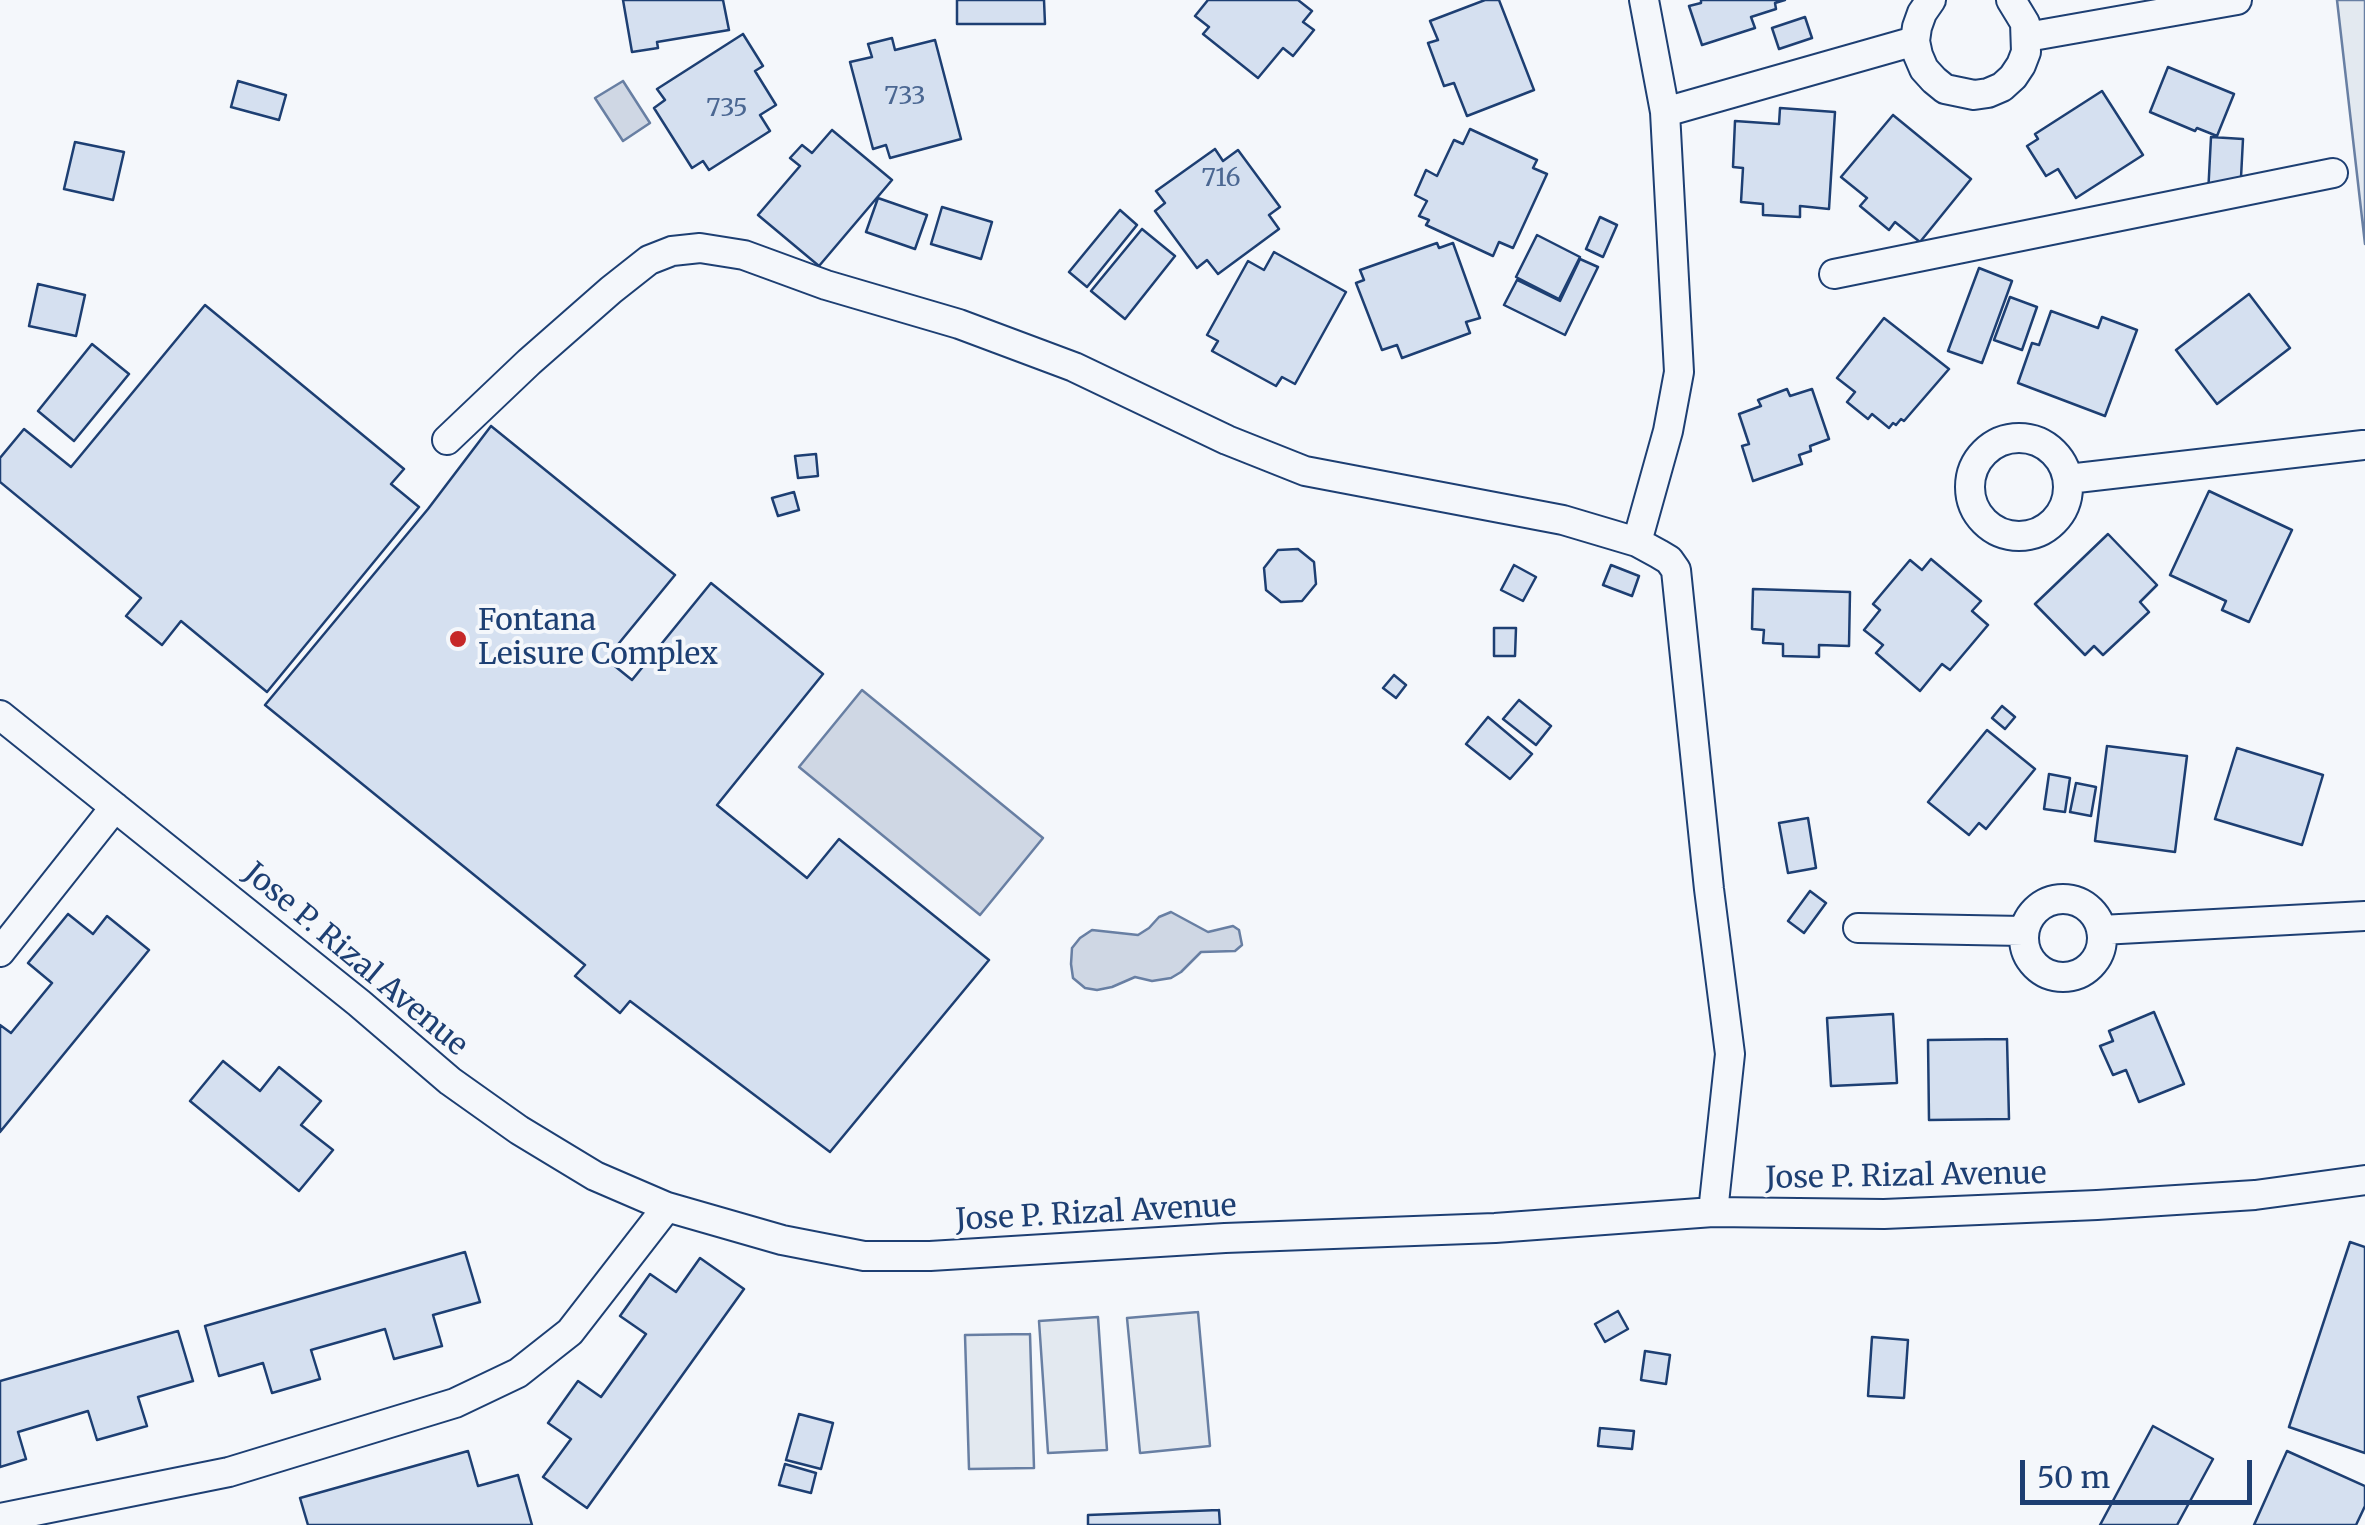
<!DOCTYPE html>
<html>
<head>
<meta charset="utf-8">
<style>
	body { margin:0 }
	#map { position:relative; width:2365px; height:1525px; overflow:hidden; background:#f4f7fb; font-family:Merriweather,serif }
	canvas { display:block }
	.scale { position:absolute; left:2020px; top:1460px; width:232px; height:45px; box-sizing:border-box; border:5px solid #1d3f73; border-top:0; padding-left:12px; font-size:30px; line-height:35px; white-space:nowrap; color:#1d3f73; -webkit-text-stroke:8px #f4f7fb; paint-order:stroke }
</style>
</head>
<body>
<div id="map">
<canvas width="2365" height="1525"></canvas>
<div class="scale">50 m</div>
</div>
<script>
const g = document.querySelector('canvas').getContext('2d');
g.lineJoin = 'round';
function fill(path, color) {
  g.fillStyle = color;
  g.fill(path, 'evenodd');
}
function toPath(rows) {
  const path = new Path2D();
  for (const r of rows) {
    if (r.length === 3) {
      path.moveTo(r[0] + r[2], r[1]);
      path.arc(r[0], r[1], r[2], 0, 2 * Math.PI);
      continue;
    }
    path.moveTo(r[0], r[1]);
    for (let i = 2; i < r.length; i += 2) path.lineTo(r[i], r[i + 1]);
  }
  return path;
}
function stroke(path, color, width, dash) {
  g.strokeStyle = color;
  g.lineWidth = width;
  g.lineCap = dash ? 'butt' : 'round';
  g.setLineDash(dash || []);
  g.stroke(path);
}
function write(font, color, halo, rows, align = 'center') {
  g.font = font + ' Merriweather,serif';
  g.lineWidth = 8;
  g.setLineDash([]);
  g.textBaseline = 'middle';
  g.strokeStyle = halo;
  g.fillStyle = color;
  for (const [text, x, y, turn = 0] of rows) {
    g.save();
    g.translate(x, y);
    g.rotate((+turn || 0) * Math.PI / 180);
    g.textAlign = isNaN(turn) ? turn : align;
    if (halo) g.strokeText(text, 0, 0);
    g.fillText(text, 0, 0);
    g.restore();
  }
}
const green = toPath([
	[2337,0,2365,0,2365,244,2337,0],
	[1198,1312,1210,1446,1140,1453,1127,1318,1198,1312],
	[1098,1317,1107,1450,1048,1453,1039,1321,1098,1317],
	[1030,1334,1034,1468,969,1469,965,1335,1030,1334]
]);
const water = toPath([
	[623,81,650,123,623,141,595,98,623,81],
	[862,690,1043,838,980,915,799,767,862,690],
	[1171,912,1208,932,1233,926,1239,930,1242,945,1235,951,1201,952,1181,972,1171,978,1152,981,1135,977,1112,987,1097,990,1085,988,1073,978,1071,964,1072,948,1080,938,1092,930,1138,935,1149,928,1159,917,1171,912]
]);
const building = toPath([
	[623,0,723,0,729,30,657,42,658,48,632,52,623,0],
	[957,0,1044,0,1045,24,957,24,957,0],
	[1208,0,1298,0,1312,11,1303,22,1314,30,1293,56,1283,48,1258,78,1203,34,1209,27,1195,16,1208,0],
	[1485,0,1499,0,1534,90,1467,116,1454,83,1444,86,1428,43,1438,40,1430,21,1485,0],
	[1701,0,1785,0,1775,3,1776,9,1751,17,1755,28,1702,45,1689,6,1701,3,1701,0],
	[1805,17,1812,38,1779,49,1772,28,1805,17],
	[743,34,763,66,755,71,776,105,760,115,770,131,709,170,703,161,692,168,654,108,665,100,657,89,743,34],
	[892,38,895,50,935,40,961,139,890,158,886,145,873,149,850,62,872,57,868,44,892,38],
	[2168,67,2234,94,2217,136,2197,128,2195,131,2150,112,2168,67],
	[238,81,286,95,279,120,231,107,238,81],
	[2102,91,2143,155,2076,198,2058,169,2046,176,2027,146,2038,139,2035,134,2102,91],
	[1780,108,1835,112,1829,209,1800,206,1800,217,1763,215,1763,204,1741,202,1743,168,1733,167,1735,121,1779,124,1780,108],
	[1893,115,1971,179,1920,242,1895,222,1889,230,1860,206,1867,198,1841,177,1893,115],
	[1470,129,1537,160,1533,168,1547,174,1513,248,1499,242,1493,256,1426,225,1429,220,1419,216,1427,201,1415,195,1426,170,1437,176,1454,140,1463,144,1470,129],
	[832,130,892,180,819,266,758,215,800,166,790,158,802,145,812,153,832,130],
	[2211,137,2243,139,2240,197,2208,195,2211,137],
	[75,142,124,152,113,200,64,189,75,142],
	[1215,149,1223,161,1238,150,1280,207,1269,215,1279,229,1218,274,1207,260,1197,268,1155,211,1165,203,1156,191,1215,149],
	[878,198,927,215,915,249,866,232,878,198],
	[942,207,992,222,981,259,931,244,942,207],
	[1120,210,1137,225,1087,287,1069,272,1120,210],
	[1600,217,1617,225,1603,257,1586,249,1600,217],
	[1142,229,1175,256,1125,319,1091,291,1142,229],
	[1537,235,1580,257,1559,299,1516,277,1537,235],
	[1437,243,1439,248,1453,243,1480,318,1466,322,1470,333,1402,358,1397,345,1382,350,1356,283,1364,280,1360,270,1437,243],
	[1274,252,1346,292,1295,384,1282,377,1276,386,1212,351,1218,341,1207,335,1248,261,1264,270,1274,252],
	[1580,259,1598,267,1565,335,1504,305,1517,280,1560,301,1580,259],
	[1979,268,2012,281,1982,363,1948,351,1979,268],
	[38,284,85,295,76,336,29,326,38,284],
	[2249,294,2290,348,2217,404,2176,350,2249,294],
	[2010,297,2037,307,2022,350,1994,340,2010,297],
	[205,305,404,469,391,484,419,507,267,692,181,621,162,645,126,616,141,598,0,482,0,458,24,429,71,467,205,305],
	[2051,311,2098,328,2102,317,2137,330,2105,416,2018,383,2032,343,2039,345,2051,311],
	[1884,318,1949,369,1904,421,1901,419,1896,425,1893,423,1889,428,1872,414,1868,419,1847,402,1855,392,1837,378,1884,318],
	[92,344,129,374,74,441,38,411,92,344],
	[1787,389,1790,396,1812,389,1829,439,1810,446,1811,451,1799,455,1802,464,1753,481,1742,446,1749,444,1739,414,1761,406,1758,400,1787,389],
	[491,426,675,575,606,659,632,680,711,583,823,674,717,805,807,878,839,839,989,960,830,1152,630,1001,620,1013,575,976,585,965,265,705,428,509,491,426],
	[816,454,818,476,798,478,795,456,816,454],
	[2209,491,2292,530,2249,622,2222,610,2226,601,2170,575,2209,491],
	[794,492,799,510,778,516,772,498,794,492],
	[2108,534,2157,585,2140,602,2149,612,2103,655,2094,646,2085,655,2035,604,2108,534],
	[1298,549,1314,562,1316,584,1302,601,1281,602,1266,590,1264,568,1278,550,1298,549],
	[1931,559,1981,601,1972,611,1988,625,1950,670,1942,664,1920,691,1876,653,1883,645,1864,630,1880,610,1873,604,1910,560,1922,570,1931,559],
	[1514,565,1536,577,1523,601,1501,590,1514,565],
	[1611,565,1639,576,1632,596,1603,585,1611,565],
	[1753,589,1850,592,1849,646,1819,645,1819,657,1783,656,1783,644,1763,643,1764,630,1752,629,1753,589],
	[1494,628,1516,628,1515,656,1494,656,1494,628],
	[1394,675,1406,685,1396,698,1383,688,1394,675],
	[1519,700,1551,726,1536,745,1503,719,1519,700],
	[2002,706,2015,717,2005,729,1992,718,2002,706],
	[1488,717,1532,754,1510,779,1466,744,1488,717],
	[1987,730,2035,769,1986,829,1979,823,1969,835,1928,802,1987,730],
	[2107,746,2187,756,2175,852,2095,841,2107,746],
	[2237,748,2323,775,2302,845,2215,819,2237,748],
	[2049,774,2070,778,2065,812,2044,809,2049,774],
	[2076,783,2096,787,2091,816,2070,812,2076,783],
	[1808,818,1816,868,1788,873,1779,823,1808,818],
	[1810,891,1826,903,1804,933,1788,921,1810,891],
	[68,914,93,934,107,916,149,950,0,1132,0,1025,11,1033,52,983,28,963,68,914],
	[2154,1012,2184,1084,2139,1102,2126,1070,2113,1075,2100,1046,2113,1041,2109,1031,2154,1012],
	[1893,1014,1897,1083,1831,1086,1827,1018,1893,1014],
	[2007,1039,2009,1119,1929,1120,1928,1040,2007,1039],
	[223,1061,260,1091,279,1067,321,1101,301,1125,333,1150,299,1191,190,1101,223,1061],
	[2350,1242,2365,1247,2365,1453,2289,1427,2350,1242],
	[465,1252,480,1302,433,1315,442,1346,394,1359,385,1329,311,1350,320,1379,272,1393,263,1363,219,1376,205,1326,465,1252],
	[700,1258,744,1289,587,1508,543,1477,571,1439,548,1423,578,1381,601,1397,646,1334,620,1316,650,1274,676,1292,700,1258],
	[1618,1311,1628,1329,1605,1342,1595,1324,1618,1311],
	[178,1331,193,1381,138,1397,147,1426,97,1440,88,1411,18,1432,26,1459,0,1467,0,1381,178,1331],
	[1872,1337,1908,1340,1904,1398,1868,1396,1872,1337],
	[1645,1351,1670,1355,1666,1384,1641,1380,1645,1351],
	[799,1414,833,1423,821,1469,786,1460,799,1414],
	[2153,1426,2213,1459,2177,1525,2100,1525,2153,1426],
	[1600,1428,1634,1431,1632,1449,1598,1446,1600,1428],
	[468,1451,478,1486,518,1475,532,1525,308,1525,300,1498,468,1451],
	[2287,1451,2365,1486,2365,1506,2356,1525,2254,1525,2287,1451],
	[785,1464,816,1473,811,1493,779,1485,785,1464],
	[1219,1510,1220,1525,1088,1525,1088,1515,1219,1510]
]);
const street = toPath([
	[1931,0,1922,13,1917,27,1915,41,1918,55,1924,69,1934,80,1945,89,1974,95,1988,93,2002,87,2013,77,2021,65,2026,52,2025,23,2011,0],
	[2027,37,2237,0],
	[1665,112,1915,41],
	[1834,274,2333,173],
	[2019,487,49],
	[447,440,529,362,611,290,649,260,672,251,700,248,744,255,826,285,959,324,1074,367,1227,440,1305,471,1563,520,1637,542,1659,554,1669,560,1676,570,1709,889,1730,1054,1713,1212],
	[2068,479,2363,445],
	[1637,542,1668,431,1679,372,1665,112,1644,0],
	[0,715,359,1003,450,1081,519,1130,595,1176,667,1207,782,1240,864,1256,930,1256,1225,1238,1495,1228,1713,1212,1884,1214,2097,1205,2255,1195,2365,1180],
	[2063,938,39],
	[1858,928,2023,931],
	[2101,930,2365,916],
	[0,952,115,807],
	[0,1518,229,1472,455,1403,518,1373,570,1332,667,1207]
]);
const markers = [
	[458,639,10,"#c62828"]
];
const numberNames = [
	["733",905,97],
	["735",727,109],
	["716",1221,179]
];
const poiNames = [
	["Fontana",478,622],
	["Leisure Complex",478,656]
];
const streetNames = [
	["Jose P. Rizal Avenue",355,960,40],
	["Jose P. Rizal Avenue",1906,1177,-1],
	["Jose P. Rizal Avenue",1096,1214,-3]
];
fill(green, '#e3e9f0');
stroke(green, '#687fa3', 2.5);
fill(water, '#cfd7e4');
stroke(water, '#687fa3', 2.5);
fill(building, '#d5e0f0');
stroke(building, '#1d3f73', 2.5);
stroke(street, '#1d3f73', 32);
stroke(street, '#f4f7fb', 28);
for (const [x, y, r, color] of markers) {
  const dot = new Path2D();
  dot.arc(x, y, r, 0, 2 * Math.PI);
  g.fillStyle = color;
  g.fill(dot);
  stroke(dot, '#f4f7fb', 4);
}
write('25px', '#4b6792', null, numberNames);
write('30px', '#1d3f73', '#f4f7fb', poiNames, 'left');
write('30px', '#1d3f73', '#f4f7fb', streetNames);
</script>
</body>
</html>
